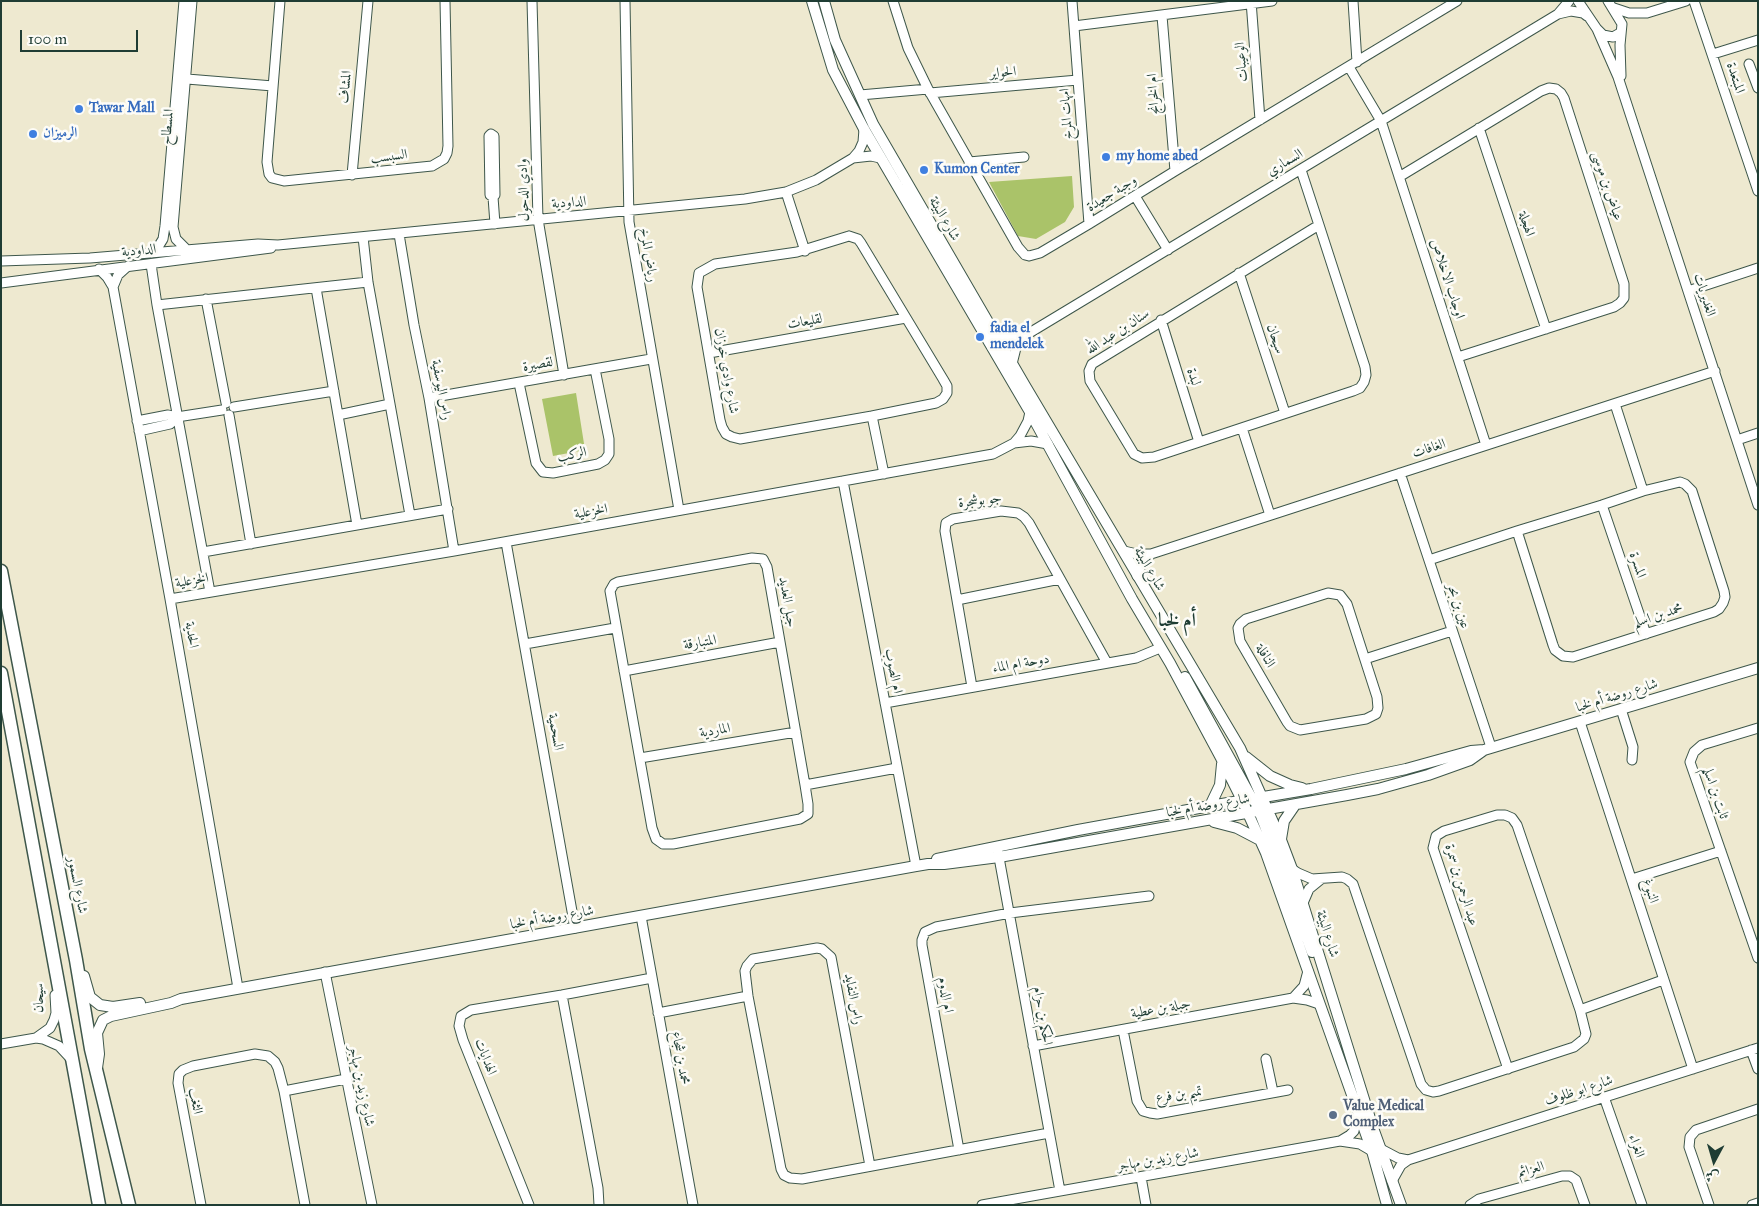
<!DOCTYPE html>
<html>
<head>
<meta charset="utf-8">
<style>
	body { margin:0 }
	#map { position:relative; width:1759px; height:1206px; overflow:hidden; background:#eee9d0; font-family:"IM FELL Great Primer",Amiri,serif }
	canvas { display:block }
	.frame { position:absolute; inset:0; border:2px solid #1f3d34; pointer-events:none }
	.north { position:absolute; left:1689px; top:1136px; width:50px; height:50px; -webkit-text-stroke:4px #fdfcf7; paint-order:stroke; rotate:186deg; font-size:14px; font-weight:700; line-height:20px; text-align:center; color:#1f3d34 }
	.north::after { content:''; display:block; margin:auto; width:18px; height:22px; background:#1f3d34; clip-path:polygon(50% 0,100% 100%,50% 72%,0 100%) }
	.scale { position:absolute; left:20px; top:30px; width:118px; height:22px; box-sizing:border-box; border:2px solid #1f3d34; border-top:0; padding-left:6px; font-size:15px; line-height:18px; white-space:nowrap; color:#1f3d34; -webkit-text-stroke:4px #fdfcf7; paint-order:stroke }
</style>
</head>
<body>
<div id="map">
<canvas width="1759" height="1206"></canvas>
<div class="frame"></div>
<div class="north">ش</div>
<div class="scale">100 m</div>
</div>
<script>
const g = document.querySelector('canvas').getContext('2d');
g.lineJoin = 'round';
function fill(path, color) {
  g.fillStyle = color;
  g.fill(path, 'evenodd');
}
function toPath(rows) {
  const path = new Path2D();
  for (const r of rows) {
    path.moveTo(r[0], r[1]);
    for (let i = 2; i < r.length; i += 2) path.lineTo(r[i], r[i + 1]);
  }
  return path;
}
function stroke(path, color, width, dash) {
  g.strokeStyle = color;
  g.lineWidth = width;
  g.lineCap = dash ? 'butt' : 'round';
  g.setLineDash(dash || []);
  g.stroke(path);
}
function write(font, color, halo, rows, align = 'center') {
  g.font = font + ' "IM FELL Great Primer",Amiri,serif';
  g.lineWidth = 5;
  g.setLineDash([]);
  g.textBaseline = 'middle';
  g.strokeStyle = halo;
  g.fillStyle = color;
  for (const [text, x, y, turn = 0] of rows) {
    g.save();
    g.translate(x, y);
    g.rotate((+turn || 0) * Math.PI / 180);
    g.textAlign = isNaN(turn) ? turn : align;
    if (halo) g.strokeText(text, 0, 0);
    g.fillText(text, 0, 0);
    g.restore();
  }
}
const green = toPath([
	[1072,176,1074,207,1065,222,1036,239,1018,236,989,182],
	[576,393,585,450,553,456,542,399]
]);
const minor = toPath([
	[280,1,267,162,269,174,272,178,284,181,432,166,444,159,447,153,448,146,445,1],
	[532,1,538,219,564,375],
	[625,1,629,222,679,510],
	[893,1,908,48,928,89,1018,247,1025,255,1029,256,1040,253,1089,224,1175,171,1457,1],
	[1072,1,1089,224],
	[1251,1,1260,120],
	[1353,1,1357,62],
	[1578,1,1597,29,1603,35,1613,37,1620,33],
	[1608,1,1622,24,1620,45,1621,76],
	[1694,1,1758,191],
	[1614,8,1629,13,1647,13,1686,1],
	[1558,14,1571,11,1583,13,1587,16],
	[1162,16,1175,171],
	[1074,26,1272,1],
	[1597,29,1618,77,1758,505],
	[1713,54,1758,40],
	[1749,64,1758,88],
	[1349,67,1381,121,1486,445],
	[187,79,273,86],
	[930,93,1078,80],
	[860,95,928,89],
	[1479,128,1546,329],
	[491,134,494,136,495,195,493,197,490,195,489,136,491,134],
	[853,158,859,151,863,142,864,129],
	[969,162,1024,157],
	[1301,170,1319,225,1365,367,1366,375,1364,382,1360,388,1353,391,1154,457,1142,458,1134,454,1090,381,1089,371,1092,364,1319,225],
	[352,175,368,1],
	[1399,177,1541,91,1549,88,1556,89,1561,93,1564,98,1624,284,1624,298,1620,303,1614,307,1458,357],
	[786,192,805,251],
	[1135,196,1168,250],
	[493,197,495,224],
	[399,234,414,325,429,398,454,551],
	[849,236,858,239,861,243,943,379,947,386,947,393,943,399,936,403,872,416,740,439,732,437,726,434,722,427,720,420,697,287,699,273,715,264,797,252,849,236],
	[363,237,368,282,410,515],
	[187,250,176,239,173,227,192,1],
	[155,252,163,239,165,226,184,1],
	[1,261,90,258,258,244,278,245,745,199,786,192,816,180,853,158,871,156,880,158],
	[151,264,157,305,210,592],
	[99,269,107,277,113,287,170,599,238,988],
	[1239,273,1285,413],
	[1,283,271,248],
	[113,287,118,275,128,266],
	[316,288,357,525],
	[1688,291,1758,268],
	[206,299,226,403],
	[157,305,368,282],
	[1161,320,1199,442],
	[994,332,1010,337,1026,335],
	[709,353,906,318],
	[1012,364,1016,348,1026,335,1558,14,1569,1],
	[519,383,536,463,543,472,553,473,598,464,605,460,609,454,609,439,595,369],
	[429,398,651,359],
	[1615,404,1643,491],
	[234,407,334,391],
	[229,415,251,544],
	[338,415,390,404],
	[872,416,884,474],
	[137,421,168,415,177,417,222,410],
	[1242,428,1270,515],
	[139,431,170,424,177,417],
	[1737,440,1758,433],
	[1014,443,1031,441,1048,444],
	[1400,473,1491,747],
	[843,481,916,866],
	[1602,505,1646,634],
	[506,542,575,928],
	[1124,551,1137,554,1151,554,1715,371],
	[203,552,448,509],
	[752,558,763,559,767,567,805,785,808,804,808,814,800,819,673,844,663,844,656,839,652,828,610,591,614,584,618,582,752,558],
	[1429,560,1517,531,1602,505,1643,491,1680,482,1685,484,1692,491,1724,591,1725,597,1723,603,1719,609,1714,612,1573,657,1563,656,1555,650,1553,645,1517,531],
	[1137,576,1142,563,1151,554],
	[1328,593,1340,595,1347,604,1377,697,1378,708,1376,714,1366,719,1300,730,1290,726,1287,722,1240,641,1238,628,1240,624,1246,619,1328,593],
	[170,599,454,551,993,454,1014,443,1020,436,1028,421,1030,412],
	[957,600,1060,579],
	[525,644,615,628],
	[1365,659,1452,631],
	[624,671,780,642],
	[972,687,945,531,946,523,953,519,1001,511,1018,513,1024,517,1029,523,1107,663],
	[885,703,1136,658,1160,648],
	[1621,709,1633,747,1632,760],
	[1580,722,1693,1069],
	[1758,728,1702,745,1694,752,1690,762,1758,958],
	[640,758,796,732],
	[805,785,897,768],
	[998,852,1060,1191],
	[1292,869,1298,873,1312,879,1342,877,1347,879,1353,884,1421,1084,1426,1090,1433,1092,1439,1091,1574,1047,1584,1039,1586,1034,1580,1010,1517,825,1512,818,1505,815,1497,815,1444,831,1436,836,1433,848,1508,1069],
	[1632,879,1721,851],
	[1303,903,1309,889,1320,880],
	[641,916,693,1205],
	[325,972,372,1205],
	[562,995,598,1188,599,1205],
	[1293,998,1304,986,1308,971],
	[1580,1010,1663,980],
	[658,1013,748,996],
	[1123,1030,1137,1101,1143,1111,1150,1113,1157,1114,1288,1090],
	[36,1038,50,1028,54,1020,56,1013,55,995],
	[1,1044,36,1038,43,1039,59,1046,72,1060],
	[1033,1046,1293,998,1307,1000,1319,1004],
	[1751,1050,1758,1069],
	[1266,1059,1273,1092],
	[284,1091,346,1079],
	[1604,1097,1642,1205],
	[1340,1141,1350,1135,1354,1131,1358,1114],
	[1381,1149,1398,1158,1408,1160],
	[959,1150,922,945,922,940,925,932,936,927,1010,913,1149,896],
	[870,1166,831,957,822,949,817,948,753,959,747,966,745,971,748,996,781,1169,784,1175,790,1178,802,1179,1049,1133],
	[1141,1177,1146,1205],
	[1392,1181,1401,1165,1408,1160,1758,1048],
	[201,1205,178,1083,179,1074,183,1070,193,1066,255,1054,268,1056,275,1062,278,1068,284,1091,305,1205],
	[529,1205,463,1040,459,1026,461,1016,471,1010,562,995,652,978],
	[982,1205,1340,1141,1360,1144,1372,1151],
	[1470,1205,1479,1199,1562,1176,1570,1176,1576,1180,1585,1205],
	[1709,1205,1689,1147,1690,1137,1696,1130,1758,1109],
	[1752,1205,1758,1203]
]);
const tertiary = toPath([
	[812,1,833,70,864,129,1030,412,1132,599,1170,663,1221,758,1242,800,1266,853,1372,1151,1387,1205],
	[824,1,835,40,873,124,1024,384,1240,748,1281,840,1292,869,1373,1128,1401,1205],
	[1185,677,1252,799,1256,803],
	[1246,757,1270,776,1290,785,1302,788],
	[1210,806,1220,785,1222,764],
	[1256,808,1259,811,1278,859,1312,952],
	[1214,822,1237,828,1260,840],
	[1281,839,1284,821,1295,805],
	[937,859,1078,830,1210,806,1311,789,1406,769,1471,751,1484,750,1758,668],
	[84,976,90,997,100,1005,113,1007,140,1003],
	[97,1068,99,1054,97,1033,103,1020,111,1016,171,1003,181,999,916,866,928,864,944,864,999,857,1347,795,1378,789,1428,775,1470,760,1484,750]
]);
const primary = toPath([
	[1,571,76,960,91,1049,129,1205],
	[1,673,99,1205]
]);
const markers = [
	[79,109,5,"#3f7fe0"],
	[33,134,5,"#3f7fe0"],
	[1106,157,5,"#3f7fe0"],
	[924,170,5,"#3f7fe0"],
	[980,337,5,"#3f7fe0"],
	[1333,1115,5,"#5c6f8a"]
];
const streetNames = [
	["الوعيبات",1242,62,-95],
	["الحواير",1003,73,-5],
	["المبتعدة",1735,78,72],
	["المشاف",346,87,-85],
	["ام الخرانج",1154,94,-94],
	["امهات المرخ",1067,114,-94],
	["المسطاح",168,127,-85],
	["السبسب",389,157,-7],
	["السماري",1285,163,-31],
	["عياض بن موسى",1607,186,72],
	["وادي الدحول",524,190,-92],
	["وجبة جعيدة",1112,194,-32],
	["الداودية",569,203,-5],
	["شارع البيئة",944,219,60],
	["الهجلة",1526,224,72],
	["الداودية",139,251,-6],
	["رياض المرخ",648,255,81],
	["اوجاب الاخلاص",1447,279,72],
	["الغديريات",1704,295,72],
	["لقليعات",805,322,-10],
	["سنان بن عبد الله",1118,332,-33],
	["سيحان",1275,339,72],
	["لقصيرة",538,365,-10],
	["شارع وادي خوزان",726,371,80],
	["لبدة",1193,377,72],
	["راس اليوسفية",441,390,79],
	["الغافات",1429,449,-18],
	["الركب",572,455,-11],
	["جو بوشجرة",980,501,-7],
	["الخزعلية",591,512,-10],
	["المسرة",1637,565,71],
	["شارع البيئة",1149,569,60],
	["الخزعلية",192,581,-10],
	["جبل العديد",787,602,80],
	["عين بن بحر",1458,606,72],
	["محمد بن اسلم",1658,616,-18],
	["الحدية",191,635,80],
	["المتبارقة",700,643,-10],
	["النافلة",1265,656,60],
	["دوحة ام الماء",1021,664,-10],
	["ام الصوب",893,671,79],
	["شارع روضة أم لخبا",1617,696,-17],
	["الماردية",715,731,-10],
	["السحمية",555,732,80],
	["ثابت بن اسلم",1715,793,71],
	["شارع روضة أم لخبا",1208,806,-10],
	["شارع السمور",77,885,79],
	["عبد الرحمن بن سمرة",1461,885,73],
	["النبوغ",1650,891,73],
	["شارع روضة أم لخبا",552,918,-10],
	["شارع البيئة",1327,934,73],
	["ام الدوم",945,995,80],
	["سيحان",40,998,-90],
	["راس النفايد",853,999,79],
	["جبلة بن عطية",1161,1009,-10],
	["الحكم بن حزام",1042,1016,80],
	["الهدايات",485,1057,68],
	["محمد بن شجاع",680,1058,80],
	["شارع زيد بن مهاجر",361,1086,78],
	["شارع ابو ظلوف",1579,1091,-18],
	["تميم بن فرع",1179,1095,-9],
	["الثغب",195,1101,79],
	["الغراء",1636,1146,71],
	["شارع زيد بن مهاجر",1158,1160,-10],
	["العزائم",1531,1170,-16]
];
const shopNames = [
	["Tawar Mall",89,109],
	["الرميزان",43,134],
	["my home abed",1116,157],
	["Kumon Center",934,170],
	["fadia el",990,329],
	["mendelek",990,345]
];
const serviceNames = [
	["Value Medical",1343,1107],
	["Complex",1343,1123]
];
const districtNames = [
	["أم لخبا",1177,621]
];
fill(green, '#aac369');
stroke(minor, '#3e574b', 11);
stroke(tertiary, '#3e574b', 12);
stroke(primary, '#3e574b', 15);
stroke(minor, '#fff', 9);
stroke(tertiary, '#fff', 10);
stroke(primary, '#fff', 12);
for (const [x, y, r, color] of markers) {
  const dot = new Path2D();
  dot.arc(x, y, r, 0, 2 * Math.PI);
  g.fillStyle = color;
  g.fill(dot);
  stroke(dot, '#fdfcf7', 2);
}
write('14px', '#1f3d34', '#fdfcf7', streetNames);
write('bold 14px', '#366cbe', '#fdfcf7', shopNames, 'left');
write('bold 14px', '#4e5e75', '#fdfcf7', serviceNames, 'left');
write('bold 19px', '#1f3d34', '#fdfcf7', districtNames);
</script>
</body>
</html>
